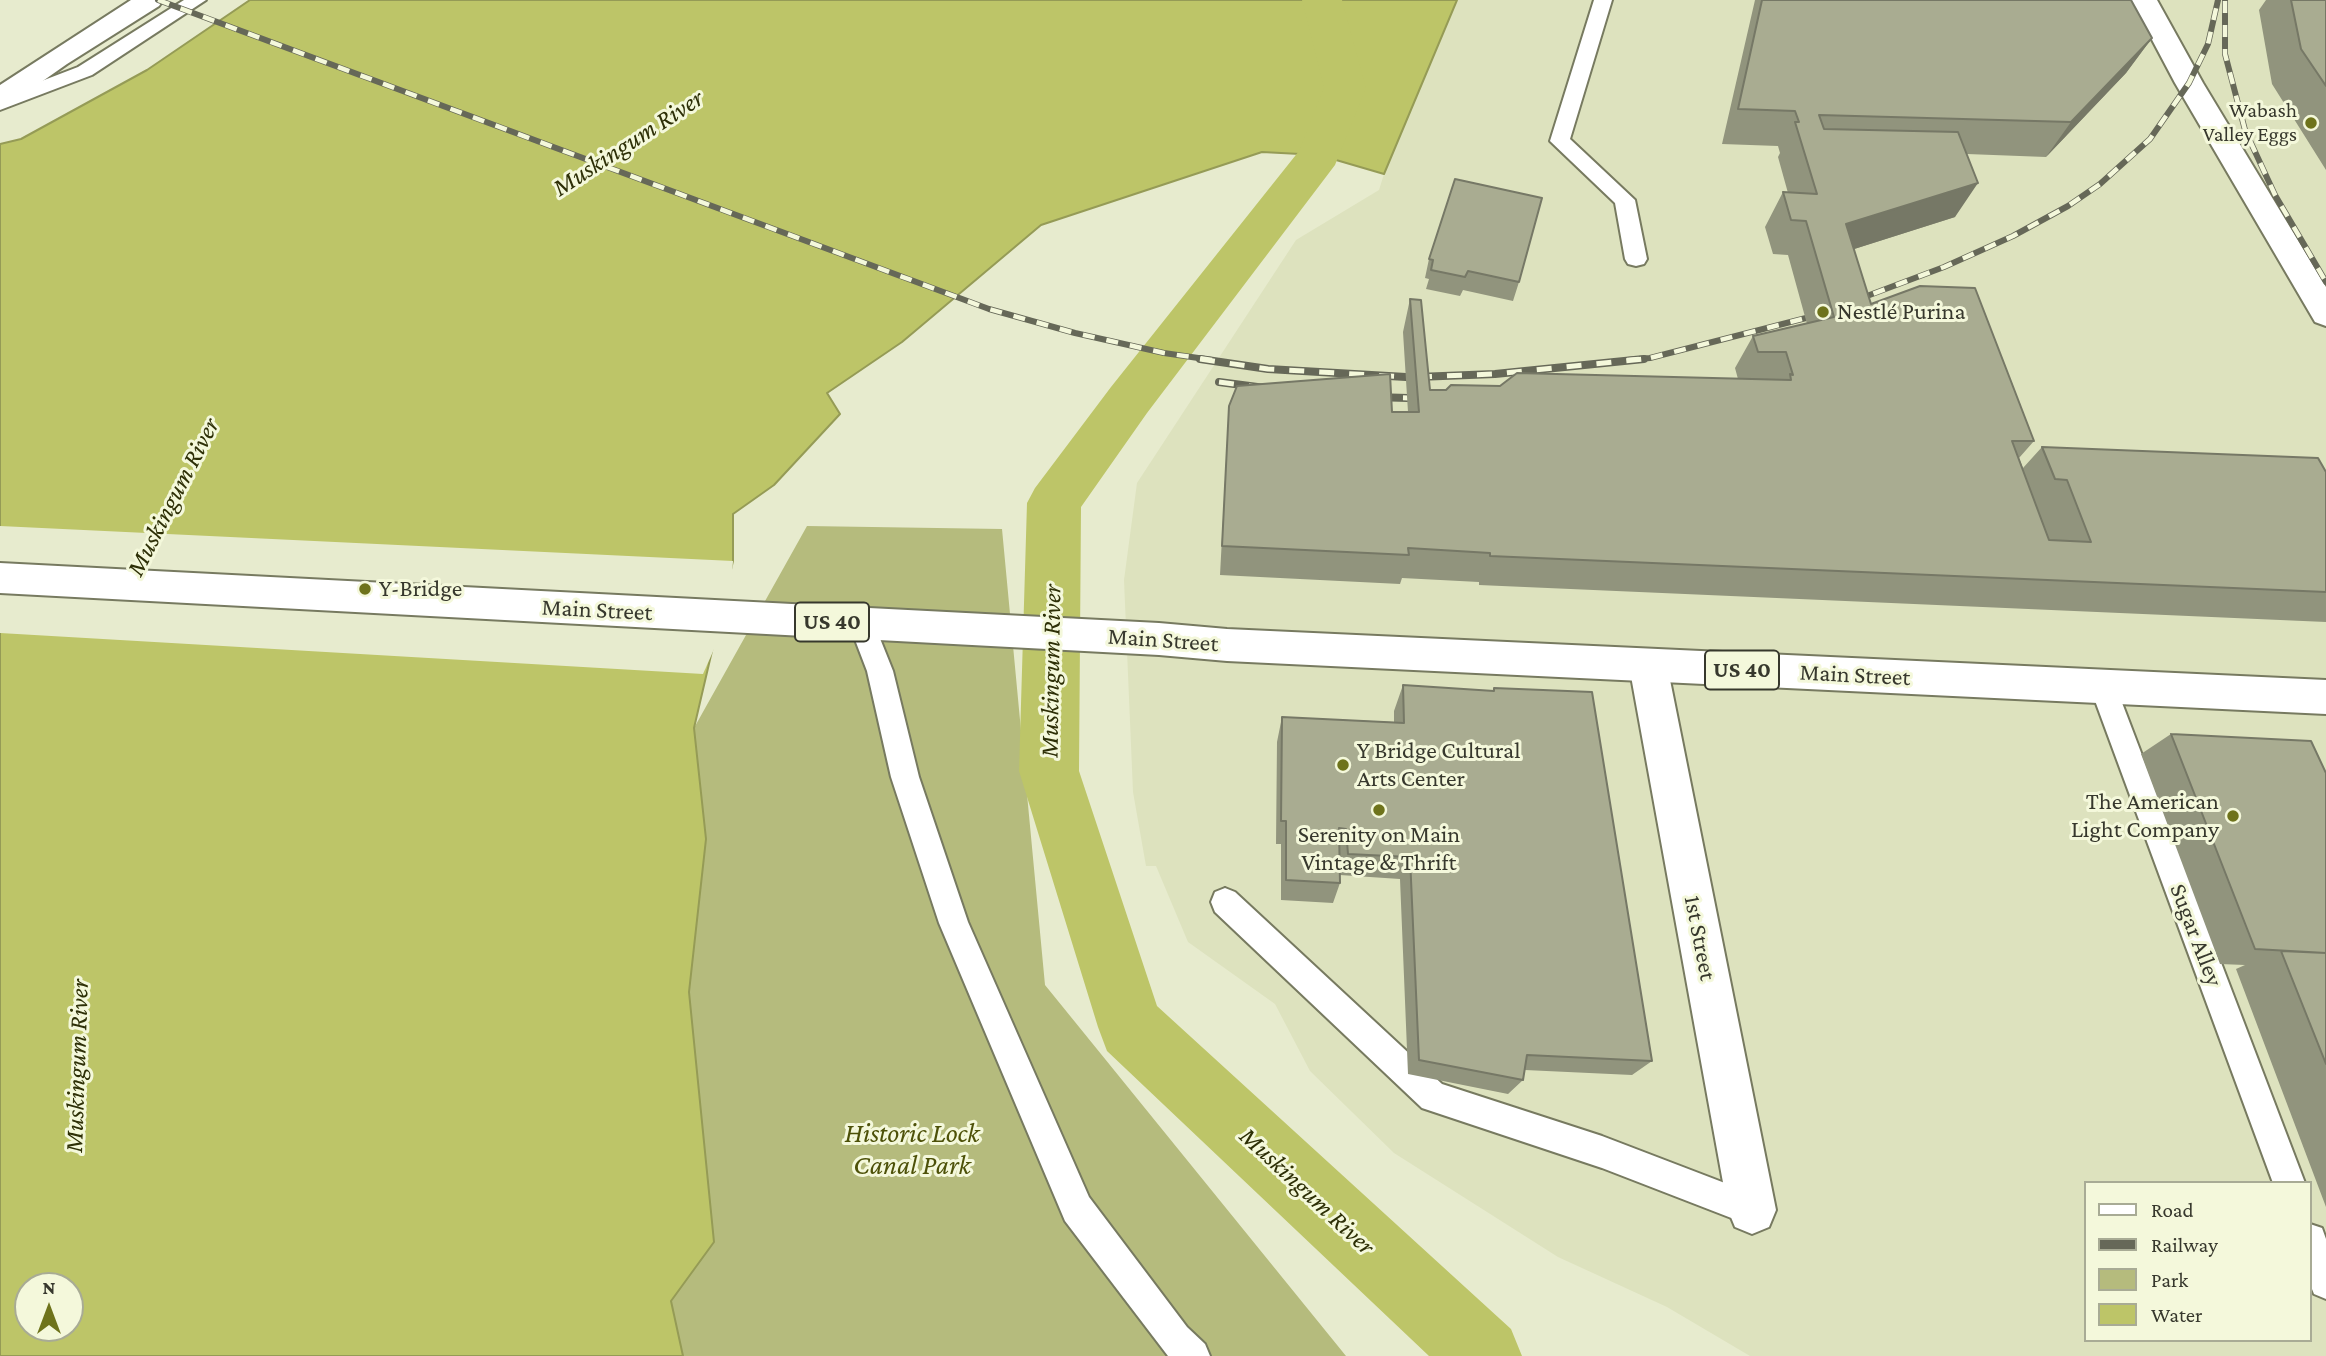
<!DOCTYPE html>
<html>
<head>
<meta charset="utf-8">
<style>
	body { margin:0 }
	#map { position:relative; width:2326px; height:1356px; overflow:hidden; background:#e7ebce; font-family:"Crimson Pro",serif }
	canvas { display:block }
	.legend { position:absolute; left:2084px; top:1181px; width:228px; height:161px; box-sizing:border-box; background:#f4f8db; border:2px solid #a8ab95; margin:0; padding:9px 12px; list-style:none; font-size:21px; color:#37382d }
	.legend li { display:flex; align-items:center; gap:14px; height:35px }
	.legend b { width:35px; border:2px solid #a8ab95 }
	.north { position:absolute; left:14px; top:1272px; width:70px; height:70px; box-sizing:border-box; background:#f4f8db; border:2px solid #a8ab95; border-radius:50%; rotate:0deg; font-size:19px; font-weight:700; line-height:28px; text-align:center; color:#37382d }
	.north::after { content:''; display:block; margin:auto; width:24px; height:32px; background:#6e731b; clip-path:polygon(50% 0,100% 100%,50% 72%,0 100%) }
</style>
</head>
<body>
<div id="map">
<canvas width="2326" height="1356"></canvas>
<ul class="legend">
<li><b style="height:9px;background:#fff"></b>Road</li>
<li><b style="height:9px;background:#666858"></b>Railway</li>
<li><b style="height:19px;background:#b5bb7d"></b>Park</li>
<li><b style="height:19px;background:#bdc568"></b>Water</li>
</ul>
<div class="north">N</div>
</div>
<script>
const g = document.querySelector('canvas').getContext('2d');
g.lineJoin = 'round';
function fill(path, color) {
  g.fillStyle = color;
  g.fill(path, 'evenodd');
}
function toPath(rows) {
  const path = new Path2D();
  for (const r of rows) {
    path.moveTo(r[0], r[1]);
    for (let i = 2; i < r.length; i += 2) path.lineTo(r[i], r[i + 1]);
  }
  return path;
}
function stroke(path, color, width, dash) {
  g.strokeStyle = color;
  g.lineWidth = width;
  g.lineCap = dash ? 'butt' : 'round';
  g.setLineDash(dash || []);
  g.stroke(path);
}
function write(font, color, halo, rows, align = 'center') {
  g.font = font + ' "Crimson Pro",serif';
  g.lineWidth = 6;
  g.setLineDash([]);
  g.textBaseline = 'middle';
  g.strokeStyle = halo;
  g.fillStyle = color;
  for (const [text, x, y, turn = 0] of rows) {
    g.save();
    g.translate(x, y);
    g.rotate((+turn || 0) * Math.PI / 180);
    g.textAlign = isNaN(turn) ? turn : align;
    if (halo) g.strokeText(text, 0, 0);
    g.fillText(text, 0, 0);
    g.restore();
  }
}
const built = toPath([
	[1457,0,2326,0,2326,1356,1750,1356,1667,1307,1558,1257,1394,1153,1310,1071,1275,1004,1188,942,1156,866,1146,866,1133,792,1124,580,1137,483,1296,240,1379,190,1384,174],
	[2086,1183,2310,1183,2310,1340,2086,1340]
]);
const green = toPath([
	[807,526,1002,529,1045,985,1346,1356,683,1356,671,1301,714,1242,689,992,706,839,694,728]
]);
const water = toPath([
	[250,0,1457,0,1384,174,1319,155,1262,152,1041,225,902,342,827,393,840,414,774,485,733,514,733,561,694,728,706,839,689,992,714,1242,671,1301,683,1356,0,1356,0,144,21,139,147,70,250,0],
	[28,1286,70,1286,70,1328,28,1328,28,1286]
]);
const pier = toPath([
	[0,526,733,561,731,587,719,638,703,674,0,633]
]);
const canal = toPath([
	[1302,0,1342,0,1366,88,1335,165,1147,413,1081,507,1079,771,1157,1006,1511,1329,1522,1356,1429,1356,1107,1051,1098,1027,1019,771,1027,503,1035,488,1111,387,1299,151,1324,88,1302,0]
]);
const service = toPath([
	[184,0,206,0,92,75,0,110,0,97,78,67,184,0],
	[1594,0,1612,0,1570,139,1635,200,1647,259,1644,264,1636,266,1628,264,1625,259,1615,203,1550,141,1594,0],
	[862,613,871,616,893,671,919,777,968,922,1089,1197,1187,1327,1205,1344,1210,1356,1168,1356,1065,1221,939,923,891,777,867,671,849,624,853,616,862,613],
	[2103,676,2112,679,2116,687,2305,1183,2273,1183,2090,687,2094,679,2103,676],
	[1225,888,1235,892,1442,1084,1602,1136,1764,1198,1768,1210,1764,1222,1752,1226,1602,1168,1422,1108,1215,912,1211,902,1215,892,1225,888],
	[2310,1224,2322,1228,2326,1239,2326,1299,2314,1294,2310,1284,2310,1224]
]);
const minor = toPath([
	[2131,0,2157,0,2203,83,2326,287,2326,326,2315,322,2175,83,2131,0],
	[1648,649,1662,653,1667,665,1776,1210,1769,1227,1752,1234,1735,1227,1728,1210,1629,665,1634,653,1648,649]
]);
const secondary = toPath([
	[131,0,163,0,159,6,67,64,10,104,0,107,0,85,131,0]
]);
const primary = toPath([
	[0,563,1159,623,1227,629,2326,680,2326,714,1227,661,1159,655,0,593,0,563]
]);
const railFar1 = toPath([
	[158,0,989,309,1075,333,1164,353,1212,360],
	[2225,1,2225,54,2245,130,2275,195,2326,282],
	[1851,302,1944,267,2013,236,2068,206,2100,184,2150,139,2189,83,2208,44,2218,0],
	[1627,360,1650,358,1806,318]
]);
const rail = toPath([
	[1200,359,1268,369,1406,377],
	[1417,377,1495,374,1644,359],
	[1219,382,1265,388],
	[1373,397,1408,398]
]);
const wall = toPath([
	[1755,0,2131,0,2152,38,2126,73,2046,157,1967,154,1955,217,1854,249,1871,304,2034,441,2019,458,2023,468,2042,447,2326,472,2326,622,1479,585,1479,582,1402,578,1400,584,1220,575,1229,406,1392,412,1408,412,1403,332,1410,299,1430,390,1738,379,1735,368,1753,336,1807,324,1788,255,1773,254,1765,227,1783,192,1788,193,1778,157,1780,153,1778,146,1722,144],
	[2266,0,2326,0,2326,170,2272,84,2259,10],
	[1429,259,1519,282,1513,301,1463,290,1460,296,1426,289,1429,279,1425,278],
	[1403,685,1493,691,1494,688,1652,1061,1632,1075,1525,1070,1523,1080,1508,1094,1408,1074,1400,879,1340,875,1340,883,1333,903,1281,900,1281,844,1276,844,1277,742,1282,717,1394,722,1394,711],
	[2171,734,2326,773,2326,1207,2236,969,2245,965,2220,964,2141,754]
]);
const shadedWall = toPath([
	[2152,38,2126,73,2046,157,2071,122],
	[1978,183,1955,217,1826,258,1846,224]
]);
const building = toPath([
	[1762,0,2131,0,2152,38,2071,122,1819,115,1824,129,1958,132,1978,183,1846,224,1871,304,1920,286,1975,288,2034,441,2012,441,2049,540,2091,542,2067,480,2055,479,2042,447,2318,458,2326,472,2326,592,1490,556,1490,553,1408,548,1409,555,1222,546,1229,406,1237,386,1390,374,1392,412,1419,412,1410,299,1421,300,1430,390,1446,390,1451,385,1500,386,1517,373,1791,380,1790,374,1793,375,1786,352,1758,352,1753,336,1834,317,1806,221,1791,220,1783,192,1817,194,1795,122,1799,122,1795,111,1738,109,1762,0],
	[2291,0,2326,0,2326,86,2301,49,2291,0],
	[1455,179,1542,198,1519,282,1468,271,1465,277,1431,270,1433,260,1429,259,1455,179],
	[1403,685,1494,691,1494,688,1592,692,1652,1061,1527,1055,1523,1080,1419,1060,1410,857,1348,854,1346,829,1339,828,1340,883,1286,880,1286,821,1281,821,1282,717,1404,723,1403,685],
	[2171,734,2311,741,2326,773,2326,953,2255,949,2171,734],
	[2281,951,2326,953,2326,1064,2281,951]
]);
const markers = [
	[2311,123,7,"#6e731b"],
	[1823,312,7,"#6e731b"],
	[365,589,7,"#6e731b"],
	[1343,765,7,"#6e731b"],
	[1379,810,7,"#6e731b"],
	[2233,816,7,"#6e731b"]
];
const farPoinames = [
	["Wabash",2297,111],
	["Valley Eggs",2297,135]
];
const shields = [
	[832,622,74],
	[1742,670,74]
];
const shieldNames = [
	["US 40",832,622],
	["US 40",1742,670]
];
const poiNames = [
	["Nestlé Purina",1837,312],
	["Y-Bridge",379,589],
	["Y Bridge Cultural",1357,751],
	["Arts Center",1357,779],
	["The American",2219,802,"right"],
	["Light Company",2219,830,"right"],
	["Serenity on Main",1379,835,"center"],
	["Vintage & Thrift",1379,863,"center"]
];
const streetNames = [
	["Main Street",597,610,3],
	["Main Street",1163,640,4],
	["Main Street",1855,675,3],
	["Sugar Alley",2196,935,69],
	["1st Street",1700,938,79]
];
const waterNames = [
	["Muskingum River",628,143,-33],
	["Muskingum River",173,497,-63],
	["Muskingum River",1051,671,-89],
	["Muskingum River",77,1066,-88],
	["Muskingum River",1307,1191,43]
];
const nearParknames = [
	["Historic Lock",912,1133],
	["Canal Park",912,1165]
];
fill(built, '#dde2be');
fill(green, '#b5bb7d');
fill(water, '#bdc568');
stroke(water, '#959b56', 2);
fill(pier, '#e7ebce');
fill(canal, '#bdc568');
stroke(service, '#777a60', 4);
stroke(minor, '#777a60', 4);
stroke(secondary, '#777a60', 4);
stroke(primary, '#777a60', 4);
fill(service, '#fff');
fill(minor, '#fff');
fill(secondary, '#fff');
fill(primary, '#fff');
stroke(railFar1, '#666858', 6);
stroke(rail, '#666858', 8);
stroke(railFar1, '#f4f8db', 4.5, [12]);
stroke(rail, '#f4f8db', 5, [15]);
fill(wall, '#91947d');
fill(shadedWall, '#767866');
fill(building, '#a9ac91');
stroke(building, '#767866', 2);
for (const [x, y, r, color] of markers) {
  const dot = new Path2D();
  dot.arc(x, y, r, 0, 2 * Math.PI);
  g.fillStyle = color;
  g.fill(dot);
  stroke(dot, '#f4f8db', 2.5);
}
write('21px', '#37382d', '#f4f8db', farPoinames, 'right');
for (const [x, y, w] of shields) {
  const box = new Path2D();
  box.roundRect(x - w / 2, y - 19.5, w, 39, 5);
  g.fillStyle = '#f4f8db';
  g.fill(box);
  stroke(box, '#37382d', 2);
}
write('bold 23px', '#37382d', null, shieldNames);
write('24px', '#37382d', '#f4f8db', poiNames, 'left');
write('24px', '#37382d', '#f4f8db', streetNames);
write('italic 26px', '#2d2f06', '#f4f8db', waterNames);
write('italic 28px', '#4d5108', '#f4f8db', nearParknames);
</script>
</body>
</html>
